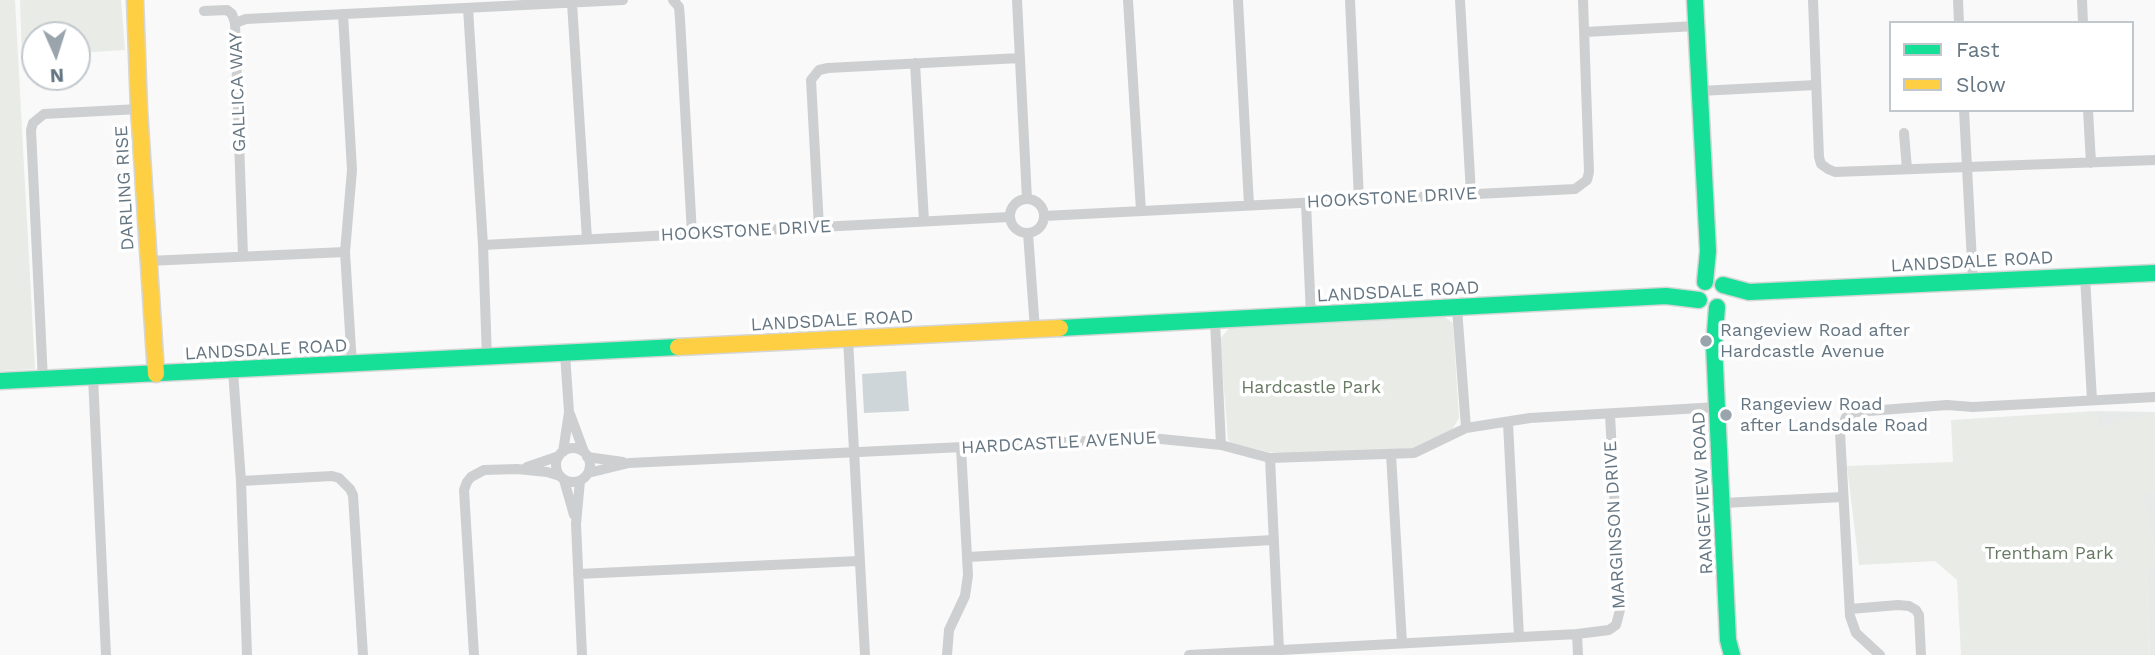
<!DOCTYPE html>
<html>
<head>
<meta charset="utf-8">
<style>
	body { margin:0 }
	#map { position:relative; width:2155px; height:655px; overflow:hidden; background:#f9f9f9; font-family:"Work Sans",sans-serif }
	canvas { display:block }
	.legend { position:absolute; left:1889px; top:21px; width:245px; height:91px; box-sizing:border-box; background:#fff; border:2px solid #c1c8cd; margin:0; padding:9px 12px; list-style:none; font-size:21px; color:#657683 }
	.legend li { display:flex; align-items:center; gap:14px; height:35px }
	.legend b { width:35px; border:2px solid #c1c8cd }
	.north { position:absolute; left:21px; top:21px; width:70px; height:70px; box-sizing:border-box; background:#fff; border:2px solid #c1c8cd; border-radius:50%; rotate:177deg; font-size:19px; font-weight:700; line-height:28px; text-align:center; color:#657683 }
	.north::after { content:''; display:block; margin:auto; width:24px; height:32px; background:#99a4ac; clip-path:polygon(50% 0,100% 100%,50% 72%,0 100%) }
</style>
</head>
<body>
<div id="map">
<canvas width="2155" height="655"></canvas>
<ul class="legend">
<li><b style="height:9px;background:#16e098"></b>Fast</li>
<li><b style="height:9px;background:#ffcf43"></b>Slow</li>
</ul>
<div class="north">N</div>
</div>
<script>
const g = document.querySelector('canvas').getContext('2d');
g.lineJoin = 'round';
function fill(path, color) {
  g.fillStyle = color;
  g.fill(path, 'evenodd');
}
function toPath(rows) {
  const path = new Path2D();
  for (const r of rows) {
    if (r.length === 3) {
      path.moveTo(r[0] + r[2], r[1]);
      path.arc(r[0], r[1], r[2], 0, 2 * Math.PI);
      continue;
    }
    path.moveTo(r[0], r[1]);
    for (let i = 2; i < r.length; i += 2) path.lineTo(r[i], r[i + 1]);
  }
  return path;
}
function stroke(path, color, width, dash) {
  g.strokeStyle = color;
  g.lineWidth = width;
  g.lineCap = dash ? 'butt' : 'round';
  g.setLineDash(dash || []);
  g.stroke(path);
}
function write(font, color, halo, rows, align = 'center') {
  g.font = font + ' "Work Sans",sans-serif';
  g.lineWidth = 7;
  g.setLineDash([]);
  g.textBaseline = 'middle';
  g.strokeStyle = halo;
  g.fillStyle = color;
  for (const [text, x, y, turn = 0] of rows) {
    g.save();
    g.translate(x, y);
    g.rotate((+turn || 0) * Math.PI / 180);
    g.textAlign = isNaN(turn) ? turn : align;
    if (halo) g.strokeText(text, 0, 0);
    g.fillText(text, 0, 0);
    g.restore();
  }
}
const built = toPath([
	[2095,411,2155,412,2155,655,2150,655,2145,547,2113,479]
]);
const green = toPath([
	[0,0,15,0,35,369,0,371],
	[20,0,121,0,125,50,77,53,77,35,35,35,35,55,22,55],
	[1442,315,1453,323,1459,418,1452,430,1416,448,1292,455,1269,452,1231,443,1228,440,1220,339,1231,326],
	[2095,411,2100,427,2155,413,2155,491,2143,495,2155,547,2155,567,2146,568,2150,655,1961,655,1957,580,1935,561,1859,565,1847,466,1953,462,1951,420]
]);
const water = toPath([
	[906,371,909,411,864,413,862,374]
]);
const street = toPath([
	[673,0,679,7,680,19,692,234],
	[1017,0,1027,199],
	[1128,0,1141,211],
	[1238,0,1249,205],
	[1350,0,1359,200],
	[1460,0,1471,194],
	[1813,0,1819,157,1821,164,1828,169,1835,172,2155,160],
	[1958,0,1959,23],
	[2082,0,2083,23],
	[572,3,587,239],
	[468,8,483,245,487,358],
	[204,11,227,10,232,14,235,23,243,256],
	[343,14,352,170,345,252,352,365],
	[235,23,246,19,623,0],
	[1585,32,1696,26],
	[915,63,924,221],
	[1700,91,1816,85],
	[1964,110,1973,281],
	[2088,110,2091,163],
	[1904,133,1907,169],
	[1027,216,17],
	[1306,203,1311,316],
	[1044,216,1575,189,1587,180,1589,172,1583,0],
	[819,227,811,80,819,70,828,68,1020,58],
	[1028,233,1035,330],
	[483,245,1009,217],
	[148,261,345,252],
	[2085,276,2092,400],
	[1457,308,1466,428],
	[1215,321,1221,445],
	[848,339,865,655],
	[233,371,241,481,247,655],
	[93,377,106,655],
	[43,380,31,130,33,123,44,114,139,109],
	[570,414,584,452],
	[1508,423,1519,637],
	[573,465,17],
	[563,452,569,412,565,354],
	[1391,454,1402,643],
	[587,457,623,462],
	[1270,458,1279,650],
	[527,467,559,456],
	[588,473,629,463,1151,438,1221,445,1270,458,1414,453,1466,428,1530,418,1718,407],
	[564,480,574,515],
	[241,481,332,476,339,478,350,489,353,495,363,655],
	[580,481,576,524,582,655],
	[1723,503,1843,497],
	[968,557,1273,540],
	[578,574,858,561],
	[1850,609,1898,605,1909,606,1916,610,1919,615,1921,655],
	[1577,634,1578,655],
	[474,655,464,490,467,482,471,477,484,470,517,469,547,472,560,476],
	[947,655,949,630,965,596,968,575,961,448],
	[1189,655,1577,634,1609,630,1616,625,1620,610,1610,414],
	[1880,655,1856,633,1850,616,1840,432,1846,417,1855,412,1947,405,1973,407,2155,397]
]);
const fast = toPath([
	[1695,0,1708,251,1705,282],
	[1723,285,1749,292,2155,273],
	[1717,307,1714,345,1728,640,1732,655],
	[1060,328,1666,296,1699,300],
	[0,381,678,347]
]);
const slow = toPath([
	[135,0,139,109,156,374],
	[678,347,1060,328]
]);
const markers = [
	[1706,341,7,"#99a4ac"],
	[1726,415,7,"#99a4ac"]
];
const streetNames = [
	["GALLICA WAY",238,92,-92],
	["DARLING RISE",125,188,-93],
	["HOOKSTONE DRIVE",1392,198,-3],
	["HOOKSTONE DRIVE",746,231,-3],
	["LANDSDALE ROAD",1972,262,-3],
	["LANDSDALE ROAD",1398,292,-3],
	["LANDSDALE ROAD",832,321,-3],
	["LANDSDALE ROAD",266,350,-3],
	["HARDCASTLE AVENUE",1059,443,-3],
	["RANGEVIEW ROAD",1703,493,-93],
	["MARGINSON DRIVE",1615,525,-93]
];
const poiNames = [
	["Rangeview Road after",1720,331],
	["Hardcastle Avenue",1720,352],
	["Rangeview Road",1740,405],
	["after Landsdale Road",1740,426]
];
const parkNames = [
	["Hardcastle Park",1311,388],
	["Trentham Park",2049,554]
];
fill(built, '#e8e9e9');
fill(green, '#e8ebe6');
fill(water, '#ced6d9');
stroke(fast, '#d5d6d7', 19);
stroke(slow, '#d5d6d7', 19);
stroke(street, '#cecfd0', 10);
stroke(fast, '#16e098', 16);
stroke(slow, '#ffcf43', 16);
for (const [x, y, r, color] of markers) {
  const dot = new Path2D();
  dot.arc(x, y, r, 0, 2 * Math.PI);
  g.fillStyle = color;
  g.fill(dot);
  stroke(dot, '#fff', 2.5);
}
write('18px', '#657683', '#fff', streetNames);
write('18px', '#657683', '#fff', poiNames, 'left');
write('18px', '#687a64', '#fff', parkNames);
</script>
</body>
</html>
